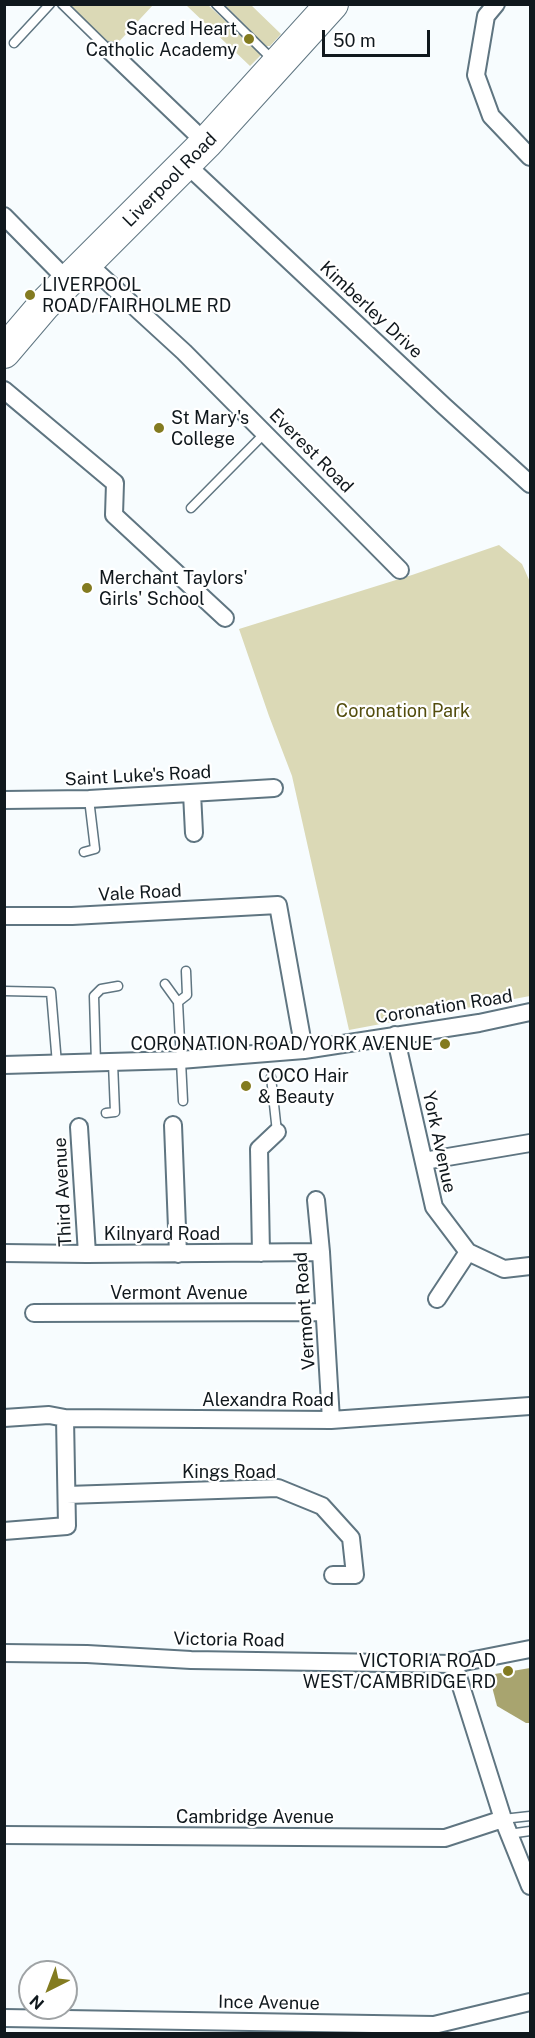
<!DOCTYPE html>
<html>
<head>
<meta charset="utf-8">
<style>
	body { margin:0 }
	#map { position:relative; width:535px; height:2038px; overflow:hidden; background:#f7fcfe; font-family:"Public Sans",sans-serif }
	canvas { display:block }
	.frame { position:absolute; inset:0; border:6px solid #10181d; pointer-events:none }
	.north { position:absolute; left:18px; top:1960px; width:60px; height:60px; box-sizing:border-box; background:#fff; border:2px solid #9fa3a5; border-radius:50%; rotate:222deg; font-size:16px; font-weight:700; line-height:24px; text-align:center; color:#10181d }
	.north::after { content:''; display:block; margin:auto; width:21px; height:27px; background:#837b20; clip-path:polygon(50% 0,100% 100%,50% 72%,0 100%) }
	.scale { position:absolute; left:322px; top:30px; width:108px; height:27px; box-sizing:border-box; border:3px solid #10181d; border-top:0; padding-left:8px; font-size:18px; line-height:21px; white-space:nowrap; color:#10181d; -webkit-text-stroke:4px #fff; paint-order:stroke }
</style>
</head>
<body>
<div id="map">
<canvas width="535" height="2038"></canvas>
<div class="frame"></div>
<div class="north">N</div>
<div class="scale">50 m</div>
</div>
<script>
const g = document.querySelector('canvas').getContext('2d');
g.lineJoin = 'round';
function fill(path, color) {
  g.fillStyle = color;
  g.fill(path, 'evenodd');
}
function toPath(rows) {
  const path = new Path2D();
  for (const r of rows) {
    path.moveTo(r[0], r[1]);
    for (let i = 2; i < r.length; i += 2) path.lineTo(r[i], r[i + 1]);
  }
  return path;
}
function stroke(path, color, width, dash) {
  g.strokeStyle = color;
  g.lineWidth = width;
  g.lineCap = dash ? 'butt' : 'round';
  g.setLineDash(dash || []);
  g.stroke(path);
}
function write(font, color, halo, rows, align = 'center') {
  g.font = font + ' "Public Sans",sans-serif';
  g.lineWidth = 4.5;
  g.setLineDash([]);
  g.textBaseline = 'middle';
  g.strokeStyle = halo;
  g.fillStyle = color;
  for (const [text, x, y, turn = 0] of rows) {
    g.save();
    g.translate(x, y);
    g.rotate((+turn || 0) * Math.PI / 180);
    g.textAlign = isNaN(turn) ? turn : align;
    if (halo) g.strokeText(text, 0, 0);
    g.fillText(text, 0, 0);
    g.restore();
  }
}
const green = toPath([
	[68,5,153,5,114,47],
	[186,5,208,5,260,53,260,56,250,66],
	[225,5,251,5,281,34,270,46,266,46],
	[499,545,522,564,530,582,530,996,349,1030,292,776,269,716,239,629,412,575]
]);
const water = toPath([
	[530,1668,530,1723,526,1723,497,1706,489,1675]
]);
const lane = toPath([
	[62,4,110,51],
	[216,4,274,61],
	[14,43,50,4],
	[191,508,265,433],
	[84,852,95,849,89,799],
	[165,984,178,1002],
	[4,991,51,992,57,1064],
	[96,1063,94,996,101,989,118,986],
	[271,1077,277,1132],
	[183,1101,178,1002,187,995,186,971],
	[106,1113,115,1112,113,1063],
	[503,1819,530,1816],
	[509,1834,530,1831]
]);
const street = toPath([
	[496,4,486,16,476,75,491,116,530,157],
	[110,51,206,143],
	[186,164,444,406,530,484],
	[4,216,68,281],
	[87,263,184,352,400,570],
	[4,390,115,483,114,515,225,618],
	[192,793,194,833],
	[4,800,89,799,274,788],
	[4,916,72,916,278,905,304,1050],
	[395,1035,434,1207,468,1252,504,1269,530,1266],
	[4,1065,180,1060,304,1050,479,1023,530,1012],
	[173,1125,178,1254],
	[79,1127,87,1254],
	[424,1161,530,1143],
	[316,1200,321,1252,331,1420],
	[4,1253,87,1254,321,1252],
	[261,1253,259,1149,277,1132],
	[437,1299,468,1252],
	[34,1313,324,1312],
	[4,1418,49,1415,65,1418,331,1420,530,1406],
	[67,1495,278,1488,322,1506,351,1538,355,1575,333,1575],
	[4,1531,67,1526,65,1418],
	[4,1653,87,1654,191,1660,454,1664,530,1649],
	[454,1664,503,1819,530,1886],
	[4,1835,445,1838,503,1819],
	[4,2018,434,2025,530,2002]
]);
const highway = toPath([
	[4,352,44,305,206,143,332,4]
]);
const markers = [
	[249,39,6,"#837b20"],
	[30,295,6,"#837b20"],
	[159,428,6,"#837b20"],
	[87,588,6,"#837b20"],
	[445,1044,6,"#837b20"],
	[246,1086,6,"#837b20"],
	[508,1671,6,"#837b20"]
];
const poiNames = [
	["Sacred Heart",237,29,"right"],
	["Catholic Academy",237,50,"right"],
	["LIVERPOOL",42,285],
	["ROAD/FAIRHOLME RD",42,306],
	["St Mary's",171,418],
	["College",171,439],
	["Merchant Taylors'",99,578],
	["Girls' School",99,599],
	["CORONATION ROAD/YORK AVENUE",433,1044,"right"],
	["COCO Hair",258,1076],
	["& Beauty",258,1097],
	["VICTORIA ROAD",496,1661,"right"],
	["WEST/CAMBRIDGE RD",496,1682,"right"]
];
const streetNames = [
	["Liverpool Road",170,180,-45],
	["Kimberley Drive",371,310,43],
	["Everest Road",311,451,45],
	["Saint Luke's Road",138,776,-3],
	["Vale Road",140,893,-3],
	["Coronation Road",444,1007,-9],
	["York Avenue",439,1142,78],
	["Third Avenue",63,1192,-93],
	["Kilnyard Road",162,1234],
	["Vermont Avenue",179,1293],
	["Vermont Road",305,1311,-94],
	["Alexandra Road",268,1400],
	["Kings Road",229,1472],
	["Victoria Road",229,1640,1],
	["Cambridge Avenue",255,1817],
	["Ince Avenue",269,2003,1]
];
const parkNames = [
	["Coronation Park",403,711]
];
fill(green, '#dbd9b6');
fill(water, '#a8a46f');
stroke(lane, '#5f7581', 11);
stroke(street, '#5f7581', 20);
stroke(highway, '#5f7581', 34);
stroke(lane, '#fff', 8);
stroke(street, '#fff', 16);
stroke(highway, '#fff', 32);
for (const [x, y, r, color] of markers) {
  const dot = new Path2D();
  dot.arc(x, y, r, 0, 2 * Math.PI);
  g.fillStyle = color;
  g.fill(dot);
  stroke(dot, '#fff', 2);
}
write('18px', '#10181d', '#fff', poiNames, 'left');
write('18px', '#10181d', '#fff', streetNames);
write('18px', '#534d0d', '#fff', parkNames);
</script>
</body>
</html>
